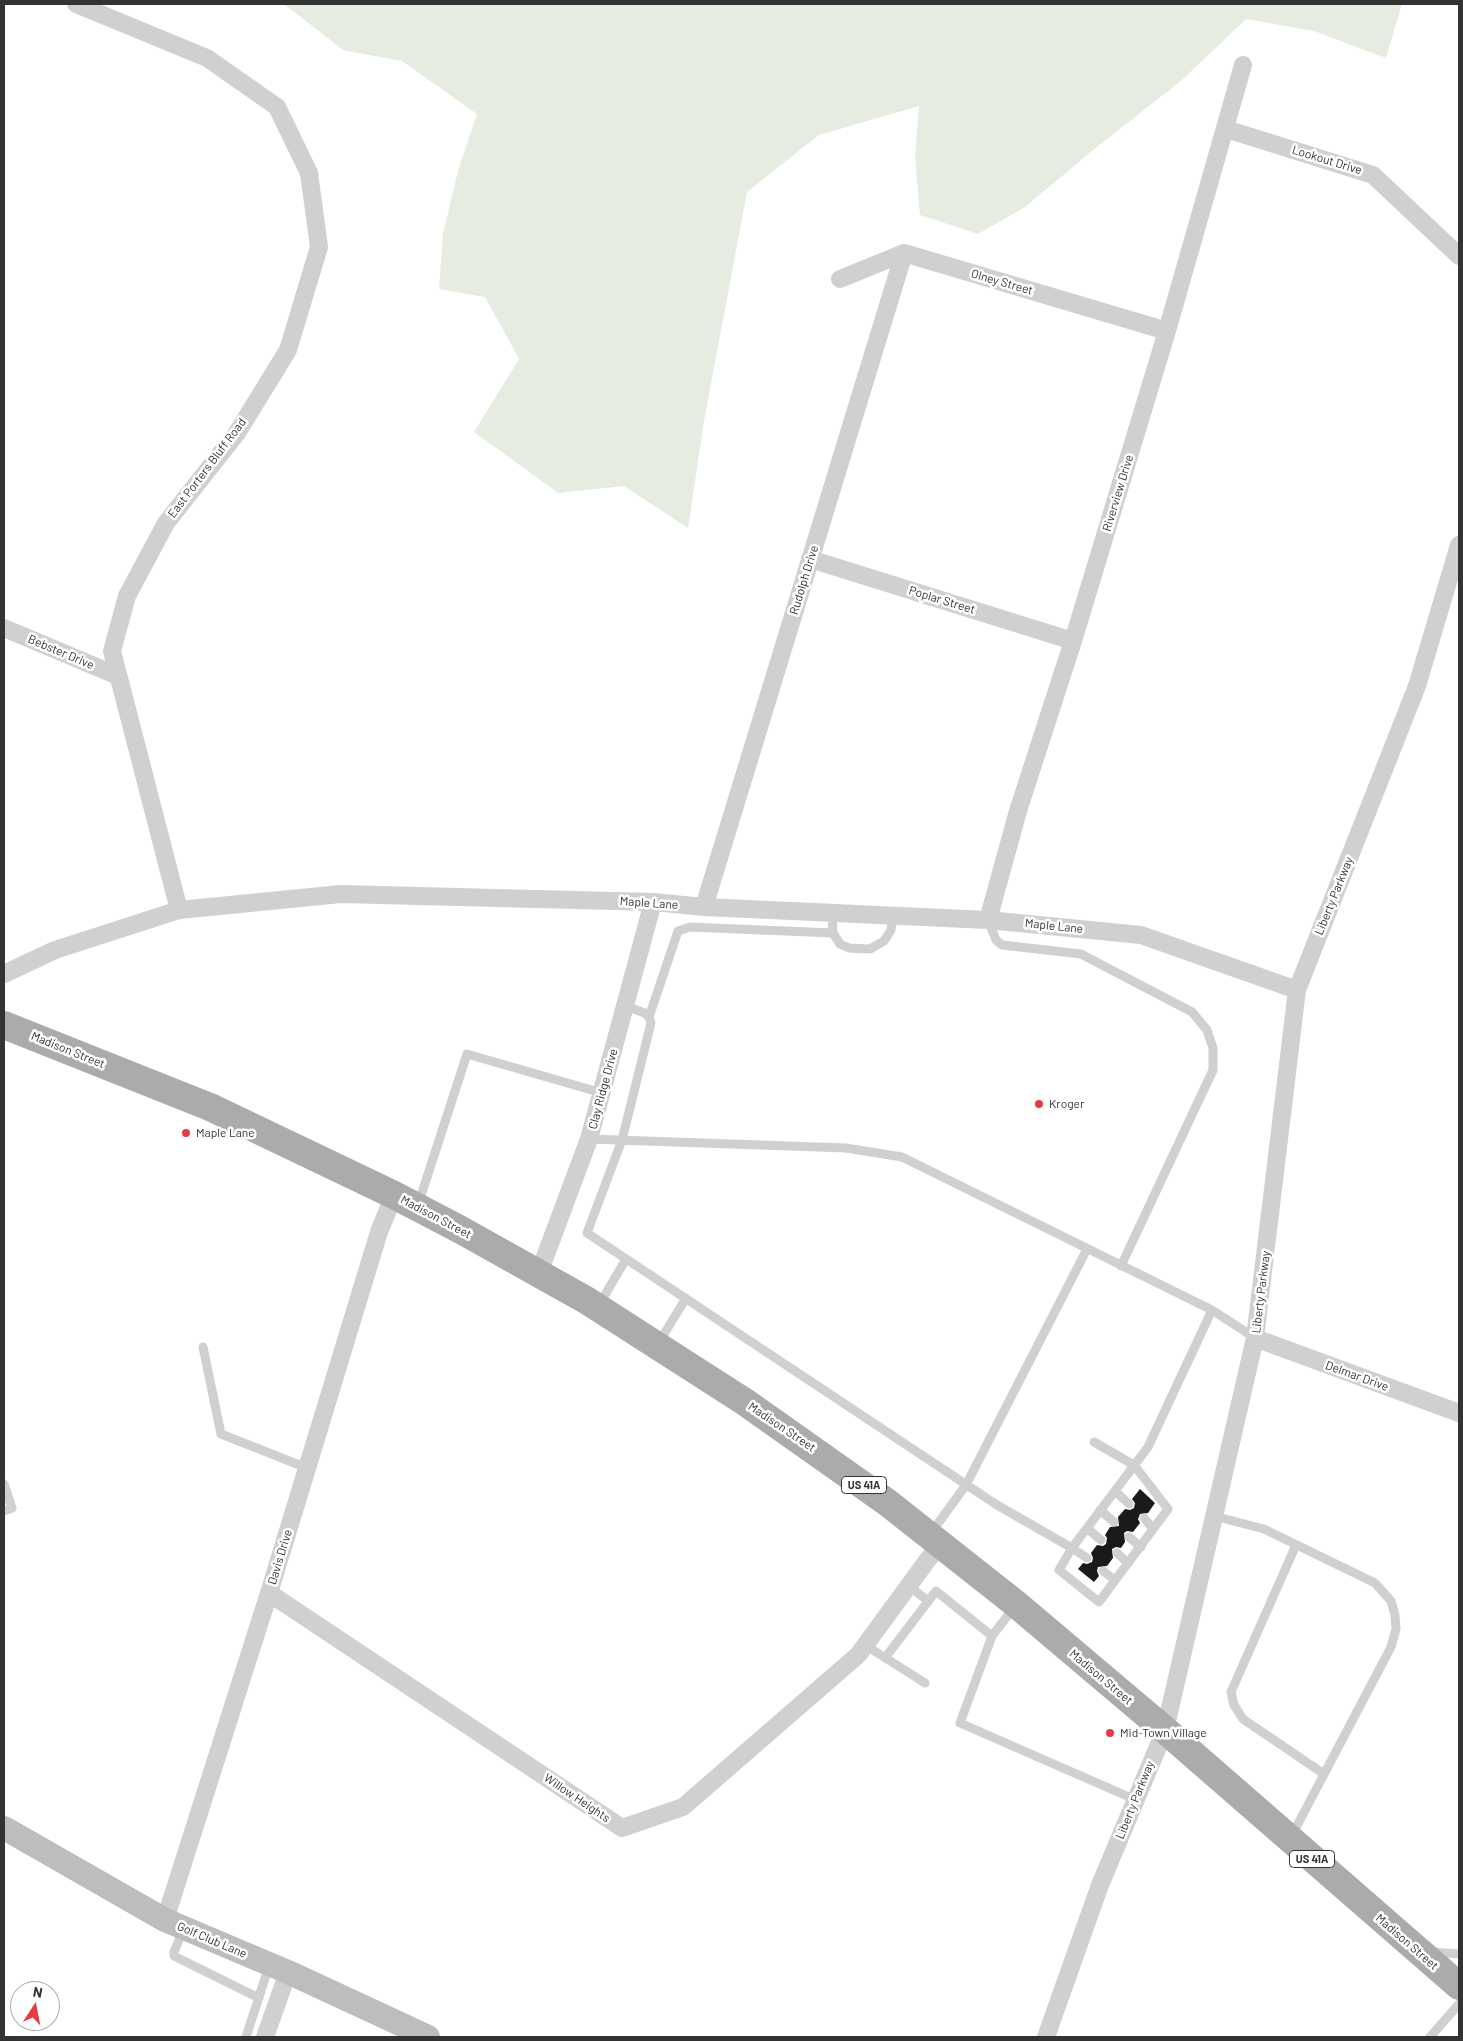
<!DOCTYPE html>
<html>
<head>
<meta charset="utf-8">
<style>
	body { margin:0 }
	#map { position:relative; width:1463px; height:2041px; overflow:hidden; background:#fff; font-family:Barlow,sans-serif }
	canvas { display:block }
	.frame { position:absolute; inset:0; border:5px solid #333; pointer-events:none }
	.north { position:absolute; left:10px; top:1981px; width:50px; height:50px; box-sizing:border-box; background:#fff; border:1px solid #adadad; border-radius:50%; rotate:11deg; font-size:14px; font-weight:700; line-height:20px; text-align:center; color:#333 }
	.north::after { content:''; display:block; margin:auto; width:18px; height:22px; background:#e63946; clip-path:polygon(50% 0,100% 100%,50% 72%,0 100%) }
</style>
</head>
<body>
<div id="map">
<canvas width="1463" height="2041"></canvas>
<div class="frame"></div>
<div class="north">N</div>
</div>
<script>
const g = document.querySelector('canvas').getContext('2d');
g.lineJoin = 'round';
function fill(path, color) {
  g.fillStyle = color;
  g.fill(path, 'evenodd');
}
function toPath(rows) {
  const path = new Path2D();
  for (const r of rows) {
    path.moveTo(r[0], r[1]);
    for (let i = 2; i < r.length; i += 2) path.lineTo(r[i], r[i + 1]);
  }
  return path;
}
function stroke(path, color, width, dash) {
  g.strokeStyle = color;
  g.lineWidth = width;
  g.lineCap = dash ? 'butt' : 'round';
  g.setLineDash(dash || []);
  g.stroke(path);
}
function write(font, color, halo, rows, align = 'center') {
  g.font = font + ' Barlow,sans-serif';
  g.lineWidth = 5;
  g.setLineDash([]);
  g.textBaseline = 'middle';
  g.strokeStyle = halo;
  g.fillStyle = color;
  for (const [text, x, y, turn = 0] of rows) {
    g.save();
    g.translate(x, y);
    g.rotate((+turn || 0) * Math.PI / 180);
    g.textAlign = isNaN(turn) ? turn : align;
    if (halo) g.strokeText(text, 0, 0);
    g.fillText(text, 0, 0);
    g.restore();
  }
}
const green = toPath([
	[284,4,1402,4,1386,58,1314,31,1246,19,1182,80,1097,147,1025,207,978,234,920,215,915,156,919,106,819,135,747,192,704,421,688,528,624,486,558,493,474,432,519,359,485,297,439,289,443,234,458,171,477,114,402,61,343,50]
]);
const building = toPath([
	[1140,1489,1155,1503,1148,1513,1140,1514,1138,1519,1140,1523,1133,1532,1127,1531,1124,1533,1125,1542,1121,1548,1116,1547,1112,1549,1113,1558,1107,1566,1098,1567,1097,1571,1099,1576,1094,1582,1078,1569,1083,1563,1087,1564,1092,1562,1093,1558,1091,1553,1097,1545,1103,1546,1106,1544,1107,1538,1105,1535,1110,1527,1119,1526,1118,1517,1125,1509,1130,1510,1134,1508,1135,1503,1132,1499]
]);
const lane = toPath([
	[832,913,833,933,840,944,849,948,870,949,884,941,891,930,893,916],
	[988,920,996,940,1002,945,1081,954,1192,1012,1207,1030,1213,1048,1213,1070,1121,1266],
	[625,1006,645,1013,649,1017,651,1023,622,1140,587,1233,997,1505,1072,1548,1148,1447,1212,1310],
	[649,1017,678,931,690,927,833,933],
	[589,1139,846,1148,902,1157,1212,1310,1255,1338],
	[418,1205,467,1054,602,1093],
	[599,1305,626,1259],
	[658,1344,686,1298],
	[203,1347,221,1434,307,1468],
	[4,1484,12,1508,4,1511],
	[1115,1491,1129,1504],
	[1100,1510,1114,1522],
	[1214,1516,1264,1529,1375,1583,1391,1601,1395,1615,1396,1629,1391,1647,1291,1837],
	[1144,1518,1153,1529],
	[1087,1528,1101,1540],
	[931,1533,966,1485,1087,1249],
	[1129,1537,1141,1547],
	[1296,1545,1231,1692,1234,1705,1243,1719,1324,1774],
	[1117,1553,1128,1563],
	[1087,1558,1072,1548,1059,1570,1099,1602,1168,1509,1134,1465,1094,1442],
	[1103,1571,1115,1580],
	[909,1586,928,1601],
	[992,1636,1015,1606],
	[865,1645,925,1683],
	[885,1658,936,1591,992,1636,960,1723,1136,1800],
	[184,1928,174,1952,174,1956,259,1998],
	[1432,1952,1459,1954],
	[246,2037,269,1966],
	[1430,2037,1459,2004]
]);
const street = toPath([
	[76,4,207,58,277,107,309,173,319,247,288,350,237,433,166,523,127,596,112,651,179,910],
	[1226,129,1373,175,1459,256],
	[840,279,904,253,1167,331],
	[810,559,1073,641],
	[4,628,118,676],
	[704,907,904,253],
	[988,920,1018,811,1073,641,1167,331,1243,65],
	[4,974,55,950,179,910,341,894,653,902,704,907,988,920,1141,935,1297,990],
	[539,1273,589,1139,653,902],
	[1255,1338,1459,1413],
	[269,1593,622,1828,683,1807,858,1655,940,1543],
	[165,1920,269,1593,379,1232,394,1195],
	[265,2037,288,1972],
	[1046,2037,1100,1885,1165,1730,1255,1338,1297,990,1417,686,1459,545]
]);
const secondary = toPath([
	[4,1828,165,1920,288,1972,428,2037]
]);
const primary = toPath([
	[4,1025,210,1107,394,1195,461,1230,586,1300,745,1402,888,1503,1016,1604,1165,1730,1459,1986]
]);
const markers = [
	[1039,1104,5,"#e63946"],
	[186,1133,5,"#e63946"],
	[1110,1733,5,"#e63946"]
];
const shields = [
	[864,1485,45],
	[1312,1859,45]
];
const shieldNames = [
	["US 41A",864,1485],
	["US 41A",1312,1859]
];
const streetNames = [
	["Lookout Drive",1327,160,17],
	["Olney Street",1002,282,16],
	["East Porters Bluff Road",207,468,-53],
	["Riverview Drive",1118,493,-73],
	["Rudolph Drive",804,580,-73],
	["Poplar Street",942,600,17],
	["Bebster Drive",61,652,23],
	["Liberty Parkway",1334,896,-68],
	["Maple Lane",649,903,4],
	["Maple Lane",1054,926,6],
	["Madison Street",68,1050,22],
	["Clay Ridge Drive",603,1089,-75],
	["Madison Street",436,1217,28],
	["Liberty Parkway",1261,1292,-83],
	["Delmar Drive",1357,1376,20],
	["Madison Street",782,1427,34],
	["Davis Drive",280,1557,-73],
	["Madison Street",1101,1677,40],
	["Willow Heights",577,1798,34],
	["Liberty Parkway",1135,1800,-68],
	["Golf Club Lane",212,1940,23],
	["Madison Street",1407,1942,41]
];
const poiNames = [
	["Kroger",1049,1104],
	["Maple Lane",196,1133],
	["Mid-Town Village",1120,1733]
];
fill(green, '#e6ecdf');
fill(building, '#1a1a1a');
stroke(lane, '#d0d0d0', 9);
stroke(street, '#d0d0d0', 18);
stroke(secondary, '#bdbdbd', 24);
stroke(primary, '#ababab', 28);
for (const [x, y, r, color] of markers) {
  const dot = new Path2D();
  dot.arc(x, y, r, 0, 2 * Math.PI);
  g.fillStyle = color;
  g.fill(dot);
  stroke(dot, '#fff', 2);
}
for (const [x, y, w] of shields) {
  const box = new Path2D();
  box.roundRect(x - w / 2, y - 8.5, w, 17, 4);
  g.fillStyle = '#fff';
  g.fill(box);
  stroke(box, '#333', 1);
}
write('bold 11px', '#333', null, shieldNames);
write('12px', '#333', '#fff', streetNames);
write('12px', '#333', '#fff', poiNames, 'left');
</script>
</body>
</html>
